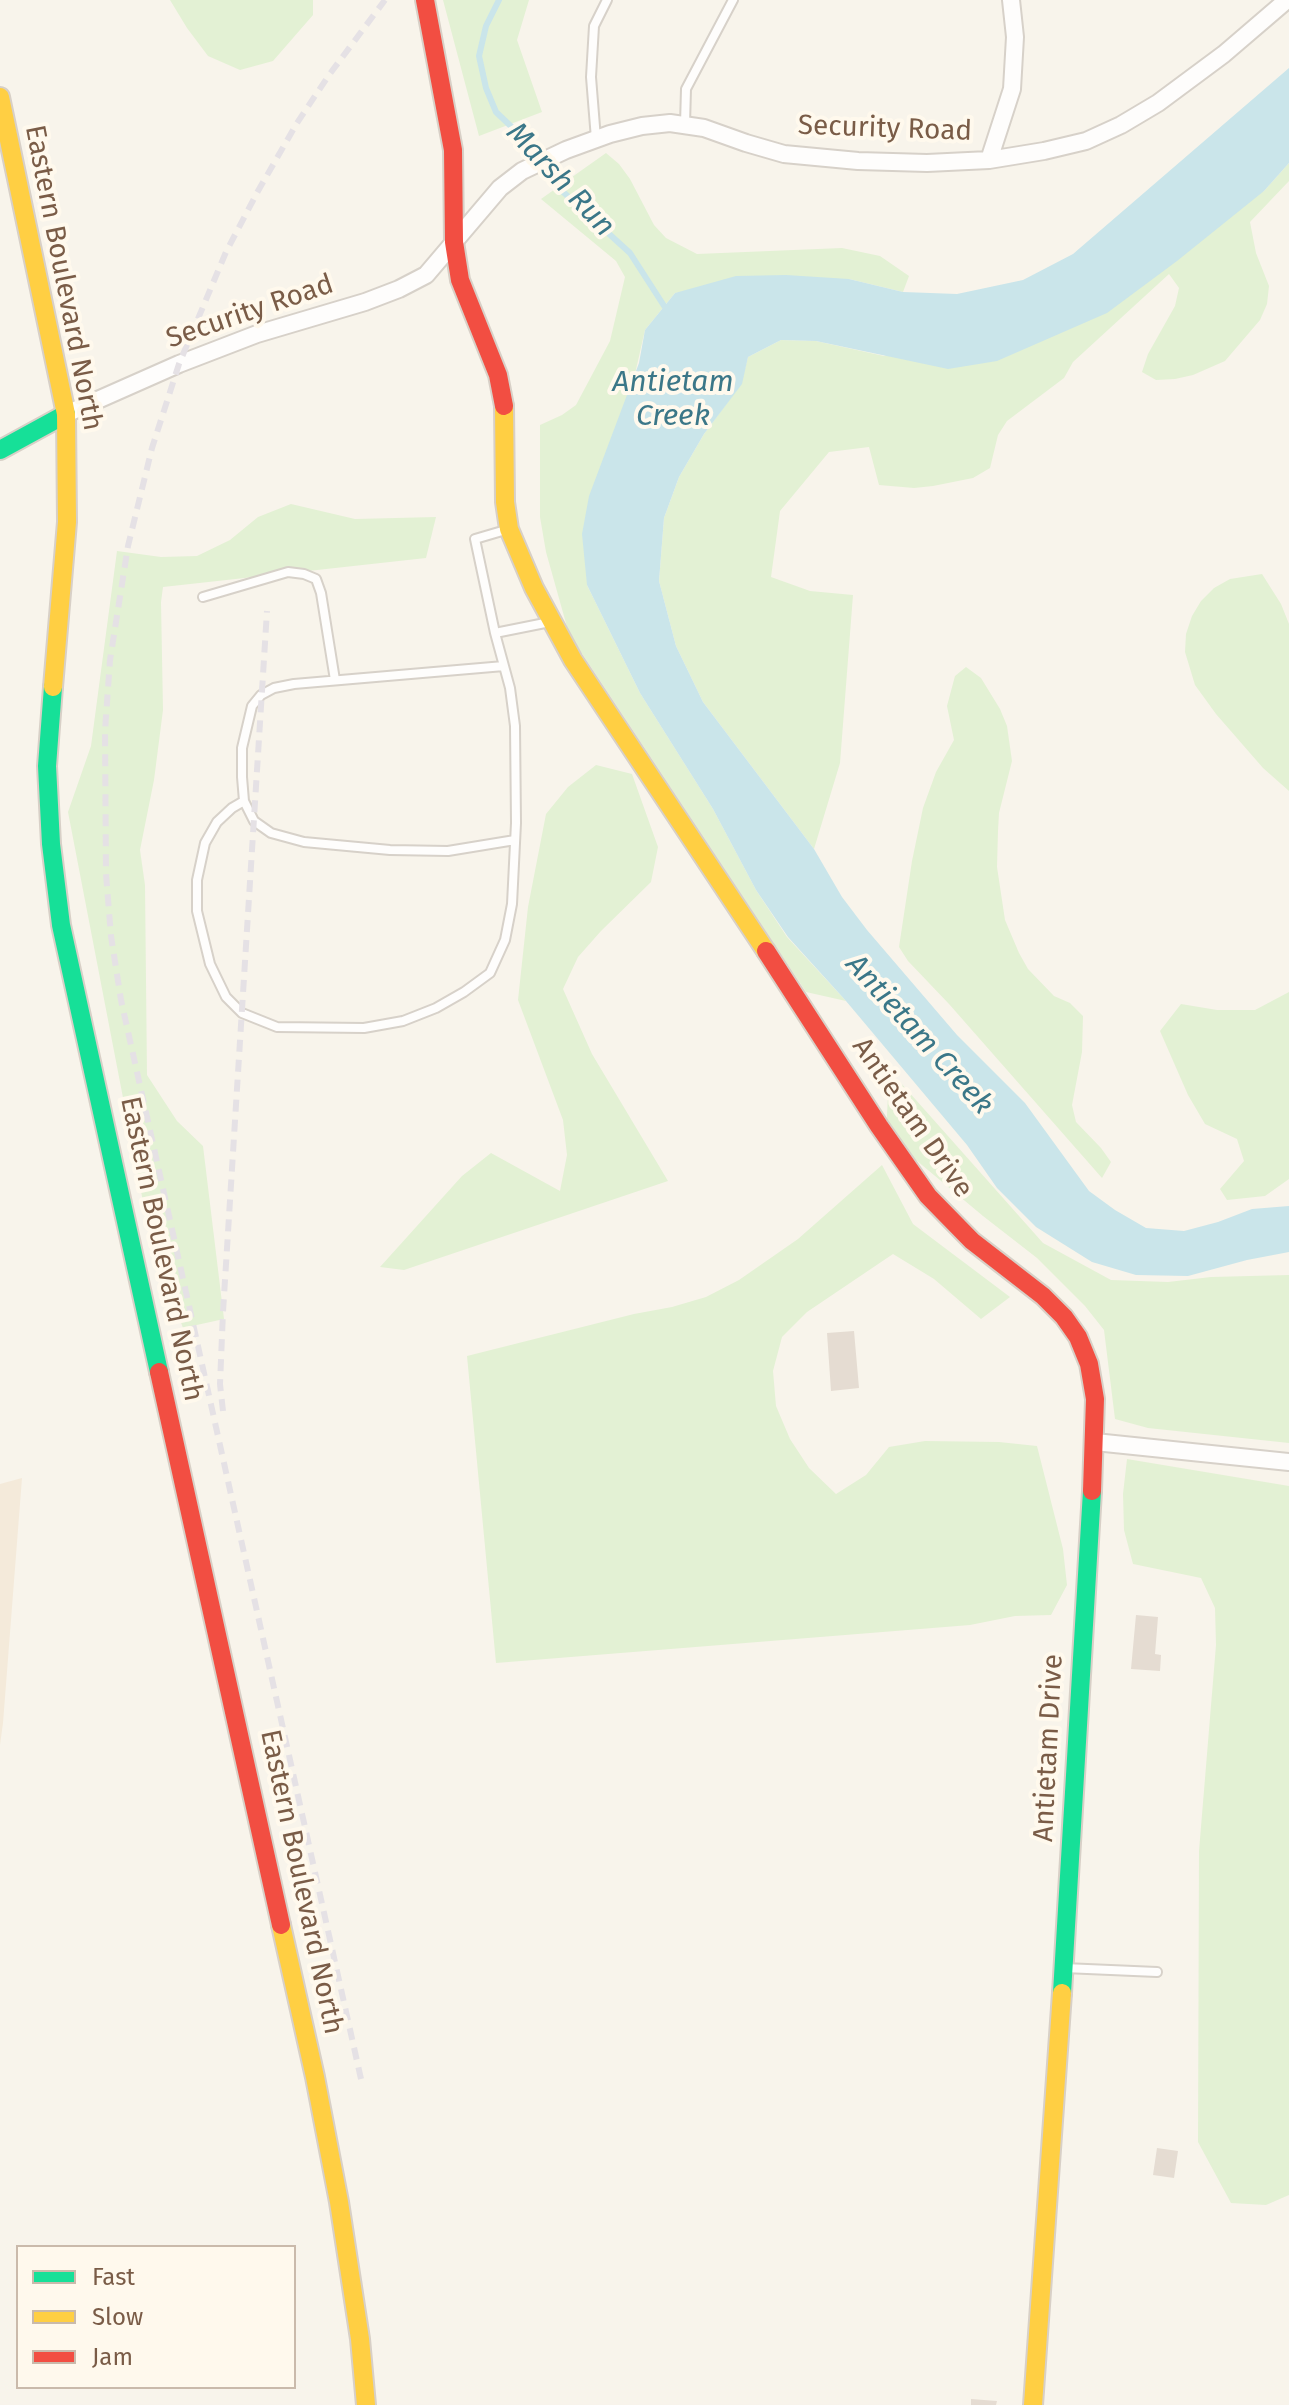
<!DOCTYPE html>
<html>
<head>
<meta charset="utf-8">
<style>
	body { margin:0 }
	#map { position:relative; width:1289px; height:2405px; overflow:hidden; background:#f8f4eb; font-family:"Fira Sans",sans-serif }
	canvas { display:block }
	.legend { position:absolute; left:16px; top:2245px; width:280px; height:144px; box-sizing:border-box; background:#fff9ed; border:2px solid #cabaab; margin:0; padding:10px 14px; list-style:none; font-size:24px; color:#7a5c47 }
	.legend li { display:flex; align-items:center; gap:16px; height:40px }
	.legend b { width:40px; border:2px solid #cabaab }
</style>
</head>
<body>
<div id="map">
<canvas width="1289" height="2405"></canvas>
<ul class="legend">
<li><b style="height:10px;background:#16e098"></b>Fast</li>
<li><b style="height:10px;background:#ffcf43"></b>Slow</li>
<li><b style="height:10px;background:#f24e42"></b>Jam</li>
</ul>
</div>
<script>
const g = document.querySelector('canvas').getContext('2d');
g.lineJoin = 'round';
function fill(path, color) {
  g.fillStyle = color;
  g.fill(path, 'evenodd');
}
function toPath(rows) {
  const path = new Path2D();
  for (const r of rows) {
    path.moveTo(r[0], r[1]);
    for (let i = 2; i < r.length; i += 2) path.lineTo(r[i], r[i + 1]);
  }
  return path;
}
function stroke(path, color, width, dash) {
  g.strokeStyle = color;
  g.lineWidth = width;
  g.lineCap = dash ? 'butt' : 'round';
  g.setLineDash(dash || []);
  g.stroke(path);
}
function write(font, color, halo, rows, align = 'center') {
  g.font = font + ' "Fira Sans",sans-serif';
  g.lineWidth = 8;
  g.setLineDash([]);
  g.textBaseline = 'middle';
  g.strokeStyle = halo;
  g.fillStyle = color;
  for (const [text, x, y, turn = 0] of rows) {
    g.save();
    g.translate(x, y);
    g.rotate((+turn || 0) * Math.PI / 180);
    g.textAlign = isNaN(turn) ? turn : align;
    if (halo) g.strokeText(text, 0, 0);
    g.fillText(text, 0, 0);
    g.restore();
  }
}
const residential = toPath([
	[22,1478,3,1723,0,1745,0,1484]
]);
const green = toPath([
	[170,0,313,0,313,15,273,61,240,70,208,56,187,28],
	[443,0,529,0,517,40,542,112,479,136],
	[606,153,619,164,630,179,654,225,666,238,697,254,842,248,880,256,909,276,903,292,849,279,675,293,645,330,587,585,640,693,713,809,756,890,787,937,846,1001,806,992,569,634,546,552,540,517,540,425,562,415,576,405,610,341,625,277,616,261,541,199],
	[1289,163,1289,181,1250,222,1256,253,1269,286,1267,304,1260,320,1225,361,1193,375,1175,379,1156,380,1142,372,1148,354,1175,306,1179,288,1169,274,1073,362,1064,378,1007,421,998,435,990,468,973,478,933,486,914,488,879,485,869,447,829,452,780,511,771,577,810,591,853,595,840,763,814,849,703,702,676,646,659,581,664,518,679,477,704,434,741,384,748,357,781,340,816,341,884,356,1264,191],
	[291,504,355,519,436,517,426,558,163,587,161,602,163,710,154,780,140,850,145,885,147,1075,177,1121,203,1146,224,1319,183,1328,150,1238,68,812,91,746,117,551,161,557,197,556,230,540,258,517],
	[1262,574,1281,604,1289,624,1289,791,1263,768,1216,714,1195,685,1185,652,1186,634,1192,616,1201,601,1214,588,1230,579],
	[966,667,981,678,1000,709,1007,726,1012,761,999,813,998,831,997,867,1005,920,1019,953,1028,969,1054,996,1070,1003,1083,1016,1082,1052,1072,1105,1076,1122,1101,1148,1111,1162,1102,1178,949,1004,908,961,899,947,912,861,923,808,936,772,954,740,947,706,955,676],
	[596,765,632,774,658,847,651,882,601,931,578,957,563,989,592,1054,668,1181,404,1270,380,1267,462,1176,491,1153,560,1191,567,1155,563,1120,518,1000,528,907,546,814,568,787],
	[1289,992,1289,1179,1265,1196,1227,1200,1220,1189,1244,1161,1237,1139,1205,1124,1188,1095,1160,1031,1181,1004,1217,1010,1255,1010],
	[900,1082,1043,1243,1111,1280,1168,1282,1211,1277,1289,1275,1289,1443,1148,1428,1115,1419,1104,1330,1085,1306,1037,1258,983,1216,886,1135,888,1095],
	[882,1165,913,1224,1010,1297,981,1319,934,1279,893,1254,807,1312,782,1337,773,1371,776,1406,790,1439,809,1468,836,1494,866,1475,889,1447,925,1441,999,1442,1037,1446,1063,1549,1067,1585,1051,1615,1015,1616,970,1625,496,1663,467,1356,634,1314,672,1307,706,1297,739,1280,798,1239],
	[1127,1459,1289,1486,1289,2195,1266,2205,1231,2203,1198,2142,1199,1851,1216,1645,1215,1608,1201,1578,1133,1564,1124,1530,1123,1494]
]);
const water = toPath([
	[1289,68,1289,163,1264,191,1177,261,1107,313,997,361,948,369,816,341,781,340,748,357,742,384,704,434,679,477,664,518,659,581,676,646,703,702,814,849,842,897,867,930,957,1035,1025,1103,1089,1191,1115,1210,1146,1228,1184,1231,1218,1222,1252,1209,1289,1206,1289,1252,1247,1260,1188,1276,1136,1275,1092,1262,1036,1227,997,1188,967,1145,846,1001,788,937,756,890,713,809,640,693,587,585,582,534,589,496,639,363,645,330,675,293,736,276,786,275,849,279,903,292,957,294,1023,280,1073,254]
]);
const stream = toPath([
	[499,0,486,26,479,56,486,88,496,112,517,132,561,190,630,253,668,312]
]);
const building = toPath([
	[854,1331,859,1388,831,1391,827,1333],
	[1136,1615,1158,1617,1155,1654,1161,1655,1160,1671,1131,1669],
	[1157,2148,1178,2151,1174,2178,1153,2175],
	[971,2399,997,2401,996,2405,971,2405]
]);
const lane = toPath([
	[685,124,686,89,733,0],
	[596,139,591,77,594,26,607,0],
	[203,597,288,572,304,574,316,579,321,593,335,680],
	[495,633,550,622],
	[504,666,294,684,274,688,261,695,252,706,242,748,242,777,244,801,254,821,271,833,304,842,390,850,448,851,515,840],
	[244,801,232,808,217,822,205,843,197,880,197,911,210,964,226,997,242,1013,277,1027,364,1028,403,1021,436,1008,464,992,490,973,505,940,512,904,516,823,515,726,510,688,495,633,475,539,509,529],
	[1064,1968,1157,1972]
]);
const street = toPath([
	[989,160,1012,89,1015,37,1011,0],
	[66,414,179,364,257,334,365,302,399,289,426,275,500,188,522,171,566,150,610,134,642,126,670,123,704,128,746,143,784,154,858,161,927,163,989,160,1044,151,1086,141,1121,125,1158,103,1224,54,1287,0],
	[1095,1442,1289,1462]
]);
const fast = toPath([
	[0,450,66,414],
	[53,687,47,766,51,844,61,925,159,1372],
	[1062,1993,1092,1491]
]);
const slow = toPath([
	[0,97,66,414,67,522,53,687],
	[504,406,505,502,509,529,534,588,573,660,766,951],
	[281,1925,315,2077,339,2202,360,2339,366,2405],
	[1033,2405,1062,1993]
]);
const jam = toPath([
	[425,0,453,150,454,242,460,280,498,375,504,406],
	[766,951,879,1126,928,1196,972,1241,1043,1296,1064,1317,1078,1337,1089,1364,1095,1399,1092,1491],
	[159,1372,281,1925]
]);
const rail = toPath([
	[223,1411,220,1384,223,1312,267,611],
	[361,2079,121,1000,111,936,106,874,105,731,110,660,128,546,152,448,179,364,226,252,258,191,297,123,329,75,385,0]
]);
const streetNames = [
	["Security Road",885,129,2],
	["Eastern Boulevard North",63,278,79],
	["Security Road",250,312,-19],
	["Antietam Drive",912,1118,55],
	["Eastern Boulevard North",161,1249,78],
	["Antietam Drive",1049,1748,-87],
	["Eastern Boulevard North",301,1882,78]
];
const waterNames = [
	["Marsh Run",560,180,47],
	["Antietam",673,383],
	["Creek",673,417],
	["Antietam Creek",919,1035,48]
];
fill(residential, '#f4eada');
fill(green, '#e3f1d4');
fill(water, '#cae5ea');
stroke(stream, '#cae5ea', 6);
fill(building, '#e5dcd2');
stroke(lane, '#d7d1c9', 12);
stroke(street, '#d7d1c9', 20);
stroke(fast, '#d8d0c7', 22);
stroke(slow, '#d8d0c7', 22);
stroke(jam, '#d8d0c7', 22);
stroke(lane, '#fefdfc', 8);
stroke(street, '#fefdfc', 16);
stroke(fast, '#16e098', 18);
stroke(slow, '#ffcf43', 18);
stroke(jam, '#f24e42', 18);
stroke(rail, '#e5e1e5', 6, [12, 8]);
write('28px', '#7a5c47', '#fff9ed', streetNames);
write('italic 30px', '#3b7788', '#fff9ed', waterNames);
</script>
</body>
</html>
